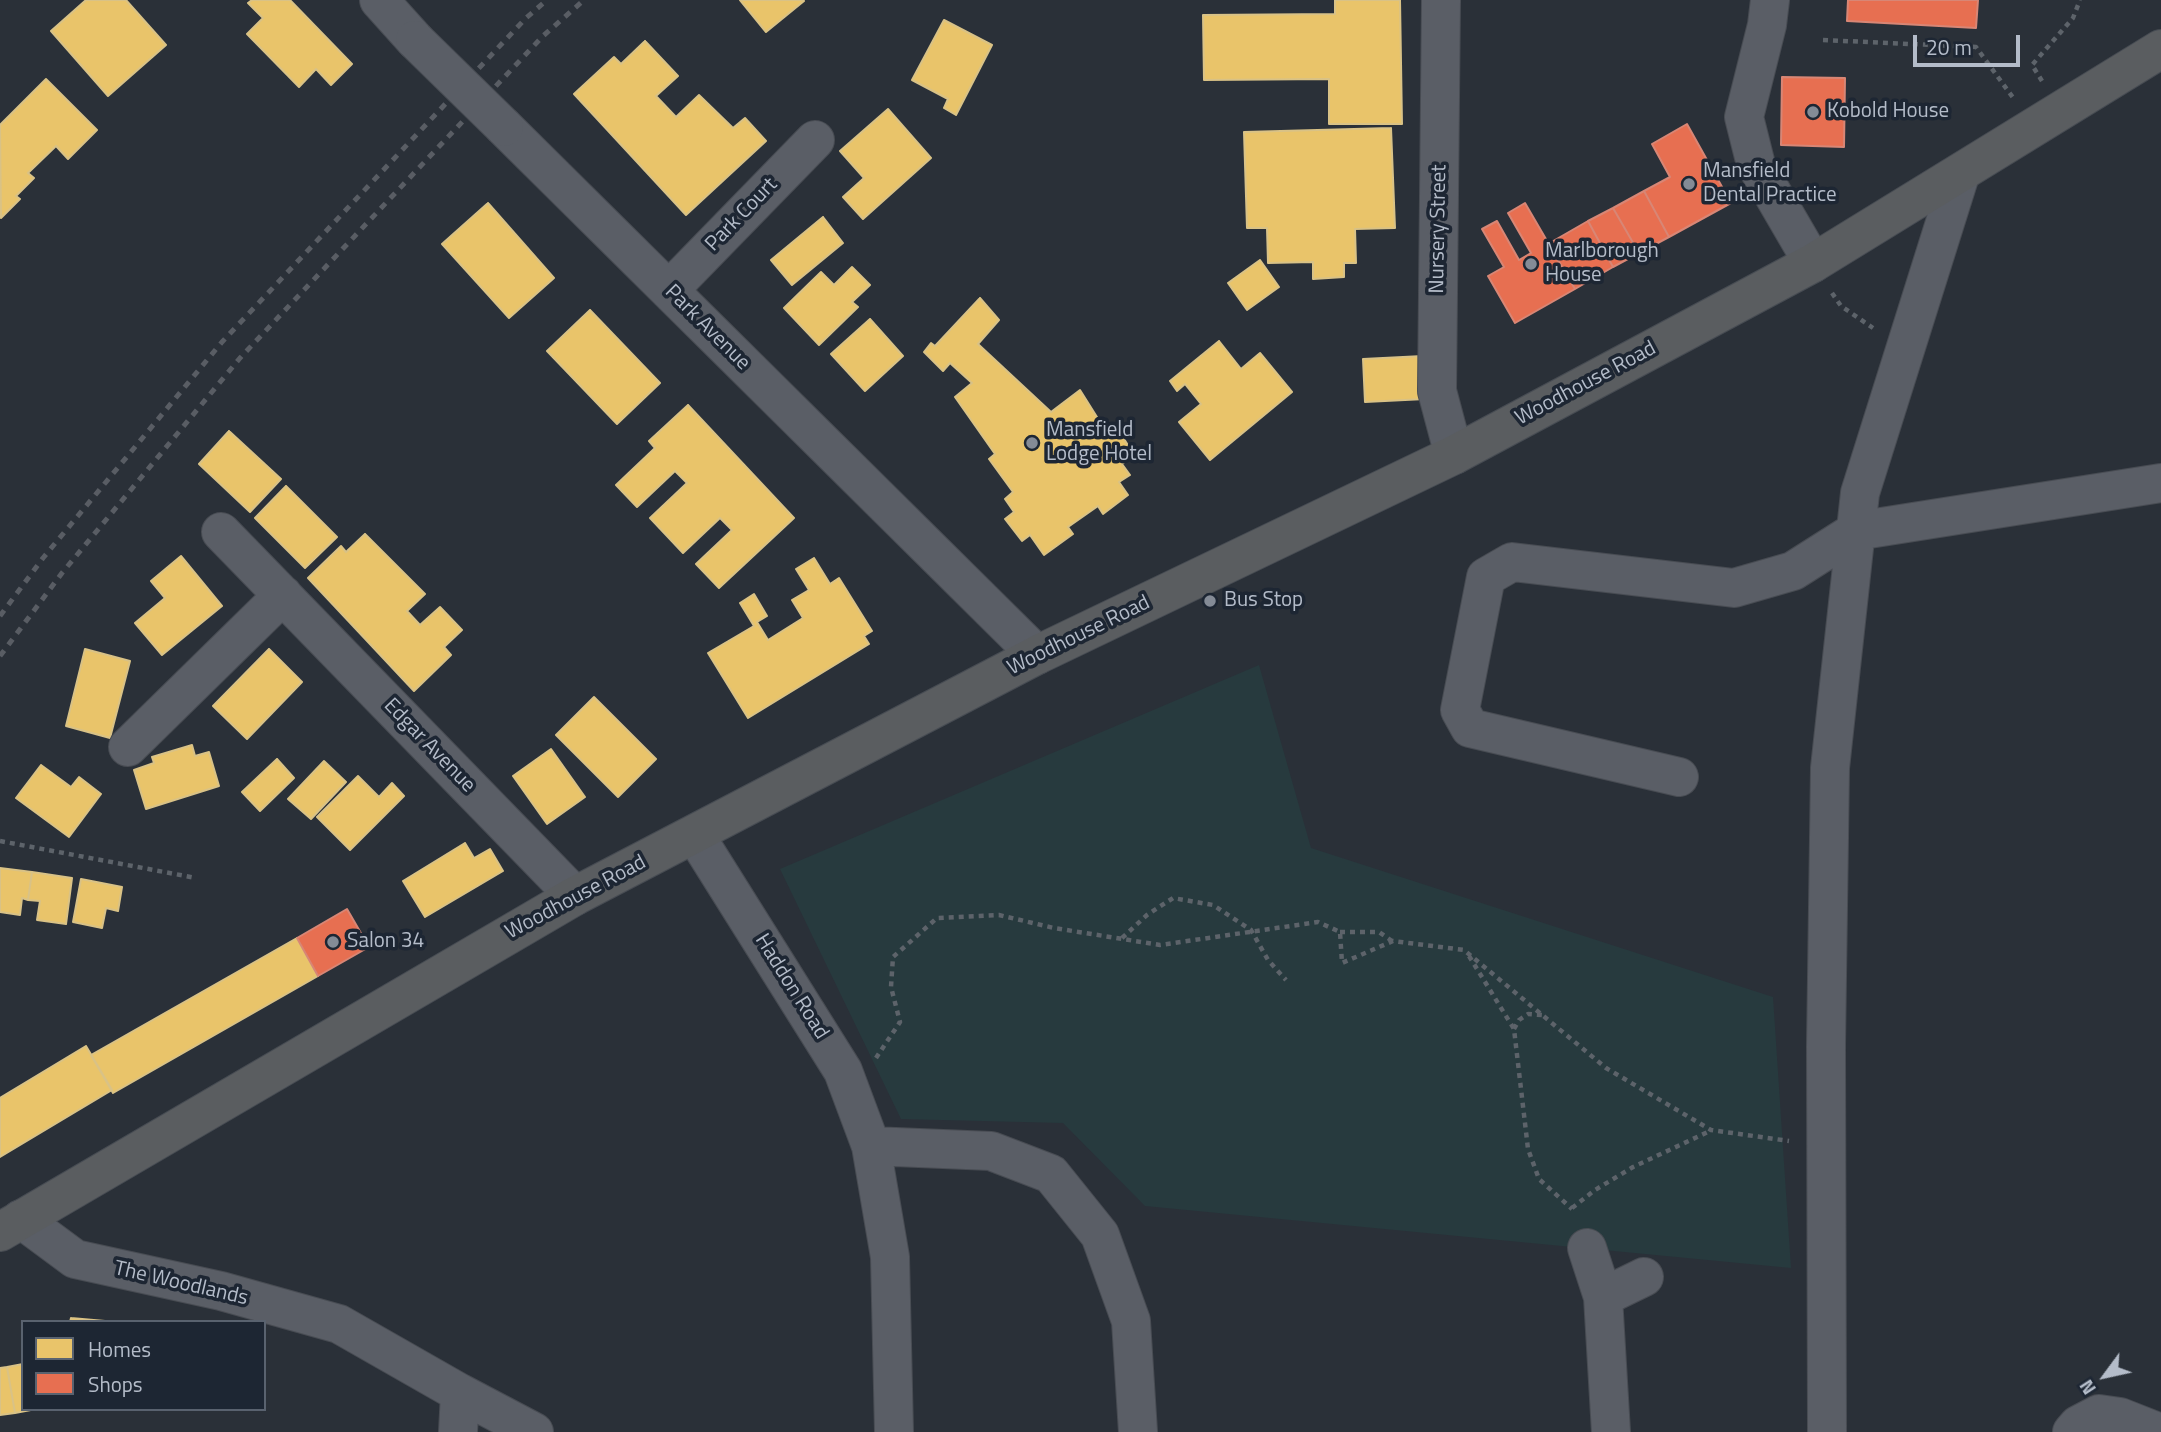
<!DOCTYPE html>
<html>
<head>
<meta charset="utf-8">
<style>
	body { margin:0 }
	#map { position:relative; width:2161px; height:1432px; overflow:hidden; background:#2a3038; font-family:"Titillium Web",sans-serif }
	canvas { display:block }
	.legend { position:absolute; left:21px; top:1320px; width:245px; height:91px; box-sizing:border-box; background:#1d2633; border:2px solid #59626f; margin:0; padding:9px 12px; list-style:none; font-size:21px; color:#b4bcc9 }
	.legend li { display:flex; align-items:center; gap:14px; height:35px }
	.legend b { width:35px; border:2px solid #59626f }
	.north { position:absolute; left:2070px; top:1341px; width:70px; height:70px; -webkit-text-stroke:5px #1d2633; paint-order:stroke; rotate:237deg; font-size:19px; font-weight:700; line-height:28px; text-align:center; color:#b4bcc9 }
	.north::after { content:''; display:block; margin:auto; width:24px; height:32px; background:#b4bcc9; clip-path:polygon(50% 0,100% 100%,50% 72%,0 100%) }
	.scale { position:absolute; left:1913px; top:35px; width:107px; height:32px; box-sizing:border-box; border:4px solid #b4bcc9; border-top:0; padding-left:9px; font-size:21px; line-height:24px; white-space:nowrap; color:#b4bcc9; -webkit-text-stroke:5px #1d2633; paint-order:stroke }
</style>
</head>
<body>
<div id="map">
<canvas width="2161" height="1432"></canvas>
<ul class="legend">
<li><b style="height:19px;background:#e9c46a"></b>Homes</li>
<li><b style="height:19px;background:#e76f51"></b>Shops</li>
</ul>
<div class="north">N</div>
<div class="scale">20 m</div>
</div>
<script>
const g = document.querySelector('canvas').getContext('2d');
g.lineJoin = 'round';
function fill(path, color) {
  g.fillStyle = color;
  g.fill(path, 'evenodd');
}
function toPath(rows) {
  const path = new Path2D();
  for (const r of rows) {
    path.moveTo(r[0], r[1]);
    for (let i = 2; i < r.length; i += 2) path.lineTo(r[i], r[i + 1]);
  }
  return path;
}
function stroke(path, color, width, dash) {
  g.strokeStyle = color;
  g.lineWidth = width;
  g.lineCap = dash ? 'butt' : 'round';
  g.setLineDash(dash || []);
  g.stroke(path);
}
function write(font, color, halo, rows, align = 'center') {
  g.font = font + ' "Titillium Web",sans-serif';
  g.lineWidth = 7;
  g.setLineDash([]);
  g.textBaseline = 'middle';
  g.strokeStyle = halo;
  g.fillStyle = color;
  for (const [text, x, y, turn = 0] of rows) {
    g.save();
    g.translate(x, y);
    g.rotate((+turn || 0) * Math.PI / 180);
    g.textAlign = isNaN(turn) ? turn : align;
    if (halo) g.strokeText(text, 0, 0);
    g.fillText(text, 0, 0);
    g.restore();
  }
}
const green = toPath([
	[1259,665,1311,848,1773,997,1791,1268,1145,1206,1063,1123,901,1119,780,869]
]);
const homes = toPath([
	[86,0,126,0,166,45,108,96,51,31,86,0],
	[252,0,290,0,352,64,331,85,316,69,299,87,247,34,263,18,248,3,252,0],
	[740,0,803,0,804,1,766,32,740,0],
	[1335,0,1400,0,1402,124,1329,124,1329,79,1204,80,1203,15,1335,14,1335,0],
	[944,20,992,45,956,115,944,108,948,99,912,80,944,20],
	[645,41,678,76,656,96,676,117,699,95,733,128,745,118,766,141,686,215,574,94,614,57,621,64,645,41],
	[46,79,97,130,68,159,56,146,28,173,34,178,16,196,20,199,1,218,0,125,46,79],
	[888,109,931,158,863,219,843,197,864,178,840,151,888,109],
	[1391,128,1395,228,1355,229,1356,263,1344,263,1344,277,1313,279,1313,262,1268,263,1267,228,1247,228,1244,132,1391,128],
	[488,203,554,278,509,318,442,244,488,203],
	[823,217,843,243,792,285,771,260,823,217],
	[1260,260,1279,287,1247,310,1228,283,1260,260],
	[852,267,870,285,852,302,858,307,819,345,784,308,821,272,834,285,852,267],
	[980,298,999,320,978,344,1051,412,1080,390,1107,433,1116,426,1134,455,1122,464,1130,475,1119,482,1128,495,1103,514,1098,506,1068,527,1073,534,1044,555,1030,535,1022,541,1005,519,1014,512,1005,499,1013,492,989,459,995,454,955,397,972,383,950,363,943,371,924,352,931,343,935,346,980,298],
	[590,310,660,383,617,424,547,351,590,310],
	[870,319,903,356,865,391,831,354,870,319],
	[1219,341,1241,369,1260,353,1292,392,1210,460,1179,422,1201,404,1185,384,1177,391,1170,381,1219,341],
	[1423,356,1425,399,1365,402,1363,359,1423,356],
	[688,405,794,518,719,588,696,564,732,530,720,518,683,553,650,518,687,483,675,471,637,507,616,485,655,448,649,441,688,405],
	[229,431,281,479,250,512,199,464,229,431],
	[286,486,337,537,305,568,255,518,286,486],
	[365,534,425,594,407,611,420,625,440,607,462,630,444,647,451,655,414,691,308,578,341,546,346,552,365,534],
	[181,556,222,606,162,655,135,623,165,598,151,581,181,556],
	[814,558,830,584,839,578,872,631,864,636,869,644,748,718,708,653,754,626,740,603,754,594,767,616,757,622,768,640,803,618,792,600,809,590,796,569,814,558],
	[85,649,130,661,110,738,66,726,85,649],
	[269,649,302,682,247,739,213,706,269,649],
	[594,697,656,759,618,797,556,735,594,697],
	[192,745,195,756,209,752,219,786,146,809,134,770,154,763,152,757,192,745],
	[551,749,585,797,547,824,513,776,551,749],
	[277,759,294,778,260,811,242,792,277,759],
	[324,761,346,782,311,819,288,799,324,761],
	[41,765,71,787,79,777,101,794,69,837,16,798,41,765],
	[358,776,379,797,392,783,404,796,350,850,317,817,358,776],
	[465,843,474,858,490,849,503,871,425,917,403,881,465,843],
	[0,868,32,872,28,900,22,898,20,915,0,912,0,868],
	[32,872,72,878,66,924,37,920,40,901,28,900,32,872],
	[81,879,122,887,118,911,106,908,102,928,73,922,81,879],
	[297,938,318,976,113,1093,91,1055,297,938],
	[86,1046,112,1090,0,1157,0,1098,86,1046],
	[71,1318,105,1321,105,1322,70,1322,71,1318],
	[23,1364,23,1409,36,1409,15,1413,7,1367,23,1364],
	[7,1367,15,1413,0,1415,0,1368,7,1367]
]);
const shops = toPath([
	[1848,0,1978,0,1976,28,1847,21,1848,0],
	[1782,77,1845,78,1844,147,1781,145,1782,77],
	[1687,124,1731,203,1669,237,1644,191,1670,177,1652,144,1687,124],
	[1644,191,1669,237,1639,253,1613,208,1644,191],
	[1525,203,1575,289,1515,323,1488,276,1504,267,1482,229,1497,221,1519,260,1531,253,1508,213,1525,203],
	[1613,208,1639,253,1613,267,1588,221,1613,208],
	[1588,221,1613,267,1575,289,1548,244,1588,221],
	[347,909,369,947,318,976,297,938,347,909]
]);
const path = toPath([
	[1823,40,1976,47,2014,99],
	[2042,81,2032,65,2073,18,2080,0],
	[1832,293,1841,306,1873,328],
	[0,841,196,878],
	[1340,932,1379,932,1392,941],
	[1122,938,1147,915,1173,898,1213,905,1251,930,1268,960,1286,980],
	[1469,956,1514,1029,1528,1149,1539,1179,1572,1209],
	[1514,1029,1519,1020,1528,1014,1542,1015],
	[876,1058,900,1022,891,987,893,957,937,918,999,915,1054,928,1160,945,1318,922,1340,932,1342,963,1393,941,1464,950,1606,1068,1711,1130,1789,1141],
	[1572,1208,1595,1190,1633,1167,1710,1131]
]);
const minor = toPath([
	[379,0,415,40],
	[1441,0,1437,391,1454,455],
	[1770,0,1767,25,1744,117,1756,165,1813,263],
	[504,127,1037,655],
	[669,290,815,140],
	[221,532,575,896],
	[128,747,283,595],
	[1679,777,1470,728,1460,710,1486,577,1512,562,1734,588,1793,571,1856,531,2161,483],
	[695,835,843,1071,871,1146,890,1257,894,1432],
	[871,1146,991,1151,1051,1174,1100,1235,1131,1321,1138,1432],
	[21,1219,75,1259,221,1291,339,1324,460,1393,458,1432],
	[1587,1248,1603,1297,1611,1432],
	[1603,1297,1644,1277],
	[460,1393,534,1432],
	[1827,1432,1826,1046,1830,768,1860,493,1960,175],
	[2072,1432,2078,1425,2099,1414,2120,1417,2158,1432]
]);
const highway = toPath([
	[0,1232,575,896,1037,655,1454,455,1813,263,2161,49]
]);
const rail = toPath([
	[0,616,43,558,222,342,526,18,547,0],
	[0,656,62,573,240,358,543,36,584,0]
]);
const minorBridge = toPath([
	[415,40,504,127]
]);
const markers = [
	[1813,112,7,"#848b96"],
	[1689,184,7,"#848b96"],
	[1531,264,7,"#848b96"],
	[1032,443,7,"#848b96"],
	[1210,601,7,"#848b96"],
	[333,942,7,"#848b96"]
];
const poiNames = [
	["Kobold House",1827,112],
	["Mansfield",1703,172],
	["Dental Practice",1703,196],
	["Marlborough",1545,252],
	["House",1545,276],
	["Mansfield",1046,431],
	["Lodge Hotel",1046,455],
	["Bus Stop",1224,601],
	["Salon 34",347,942]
];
const streetNames = [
	["Park Court",742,215,-46],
	["Nursery Street",1439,229,-89],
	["Park Avenue",707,328,45],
	["Woodhouse Road",1586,384,-28],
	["Woodhouse Road",1079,636,-26],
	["Edgar Avenue",429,746,46],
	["Woodhouse Road",576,898,-28],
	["Haddon Road",791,987,58],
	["The Woodlands",181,1284,13]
];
fill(green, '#273a3e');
fill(homes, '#e9c46a');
stroke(homes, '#d9c286', 2);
fill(shops, '#e76f51');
stroke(shops, '#d88675', 2);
stroke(minor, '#484c53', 40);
stroke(highway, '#474c53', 40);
stroke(path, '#5d636a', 4.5, [5, 5]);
stroke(minor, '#5a5e66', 38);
stroke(highway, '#5a5d60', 38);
stroke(rail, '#595d64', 5, [7, 7]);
stroke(minorBridge, '#484c53', 40, []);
stroke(minorBridge, '#5a5e66', 38);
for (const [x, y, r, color] of markers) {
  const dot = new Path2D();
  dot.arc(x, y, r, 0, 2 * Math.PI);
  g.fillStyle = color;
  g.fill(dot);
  stroke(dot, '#1d2633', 2.5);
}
write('21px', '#b4bcc9', '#1d2633', poiNames, 'left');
write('21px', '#b4bcc9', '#1d2633', streetNames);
</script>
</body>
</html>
